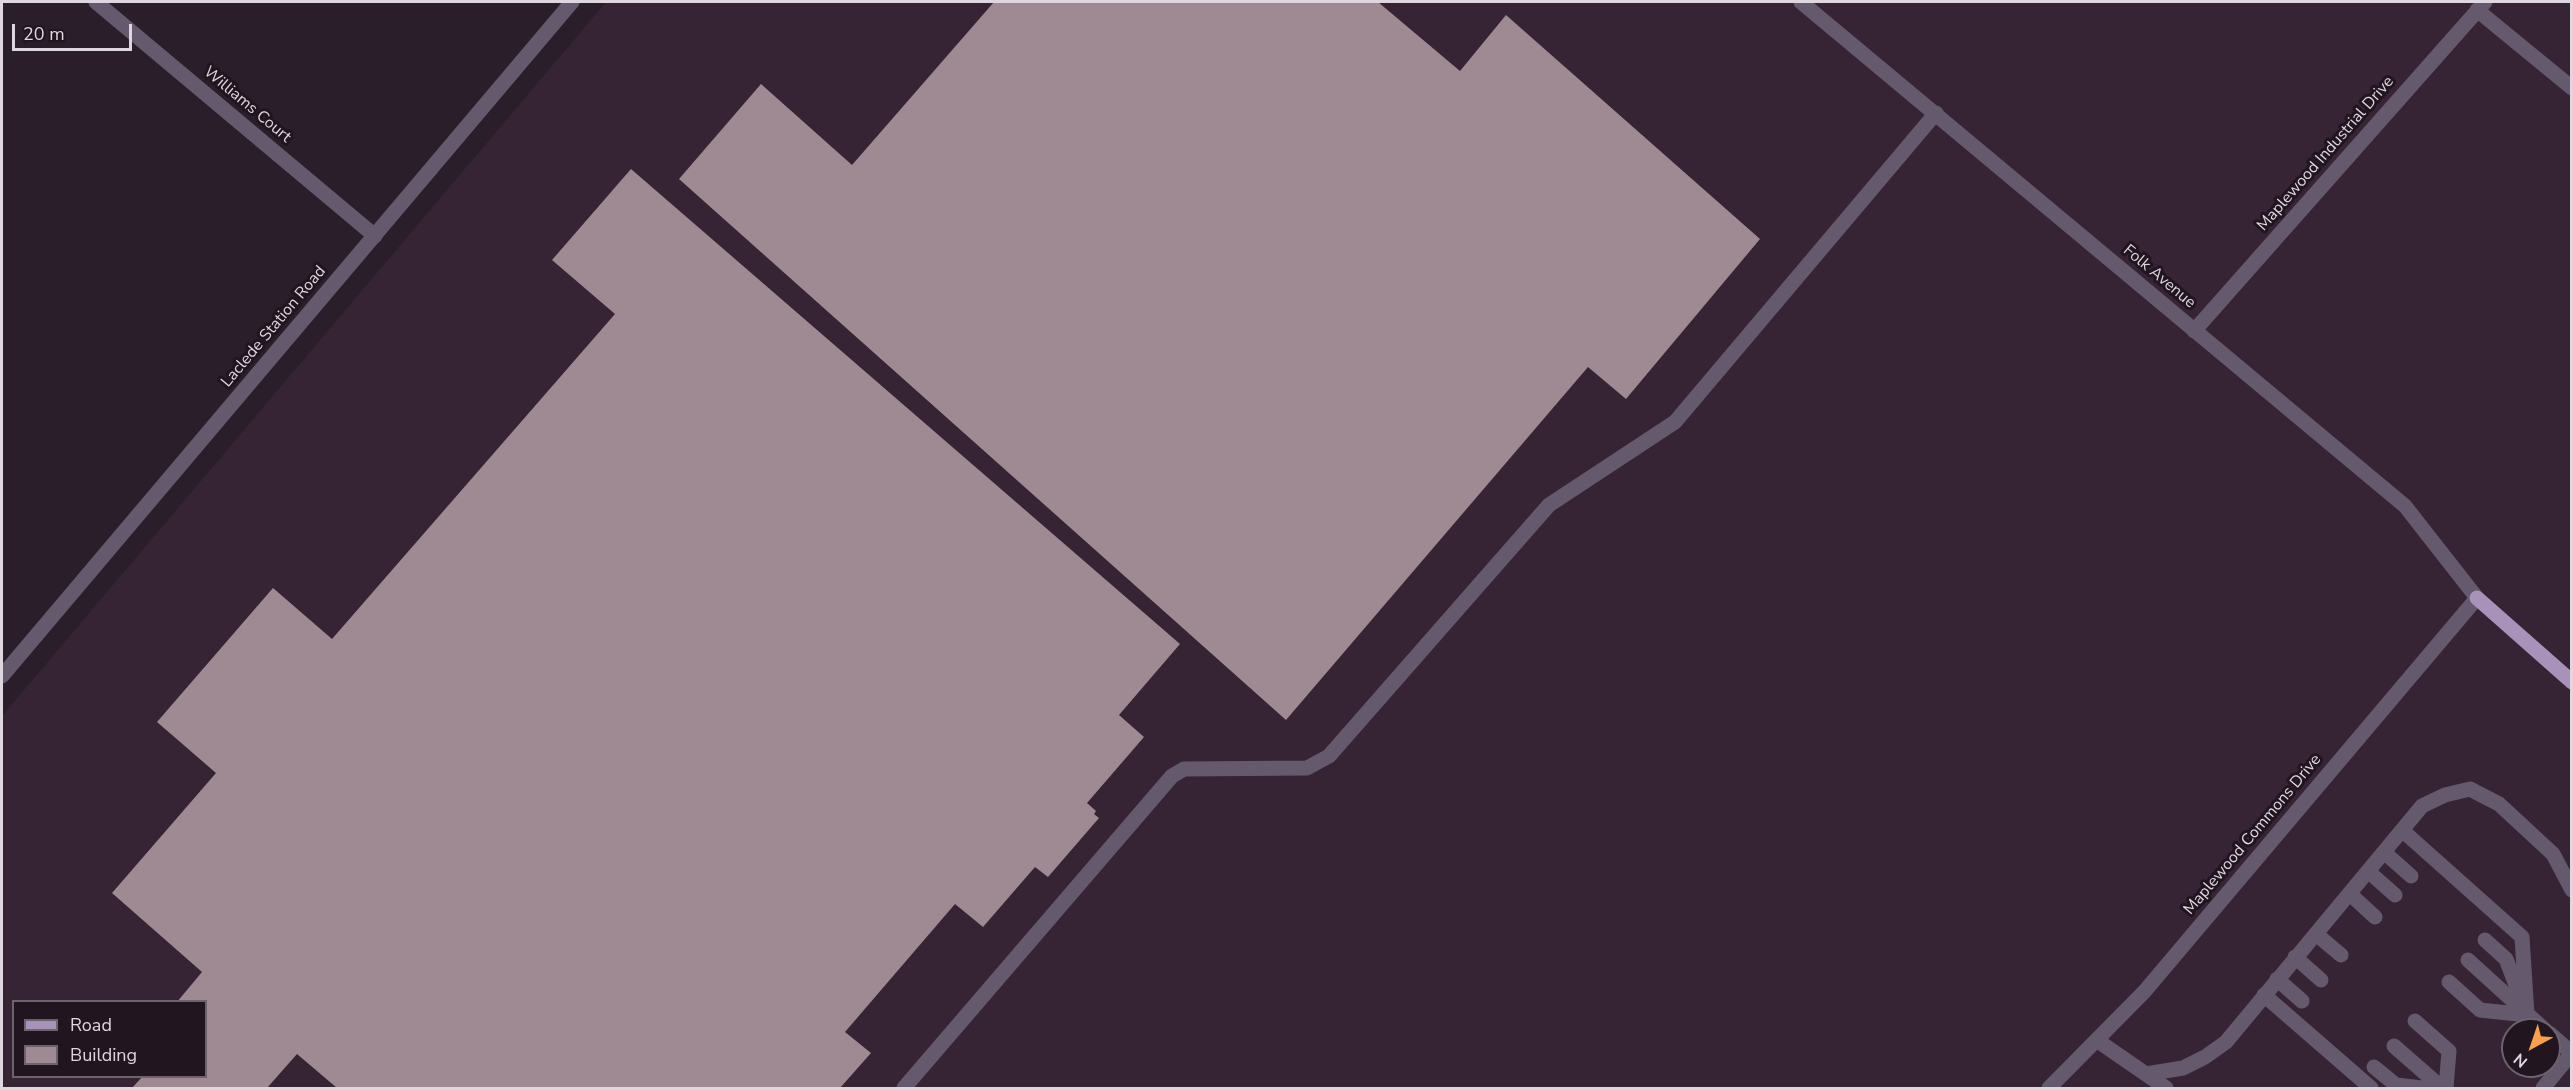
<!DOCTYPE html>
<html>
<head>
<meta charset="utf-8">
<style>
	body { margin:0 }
	#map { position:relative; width:2573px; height:1090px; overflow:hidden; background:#2a1e2a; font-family:"Nunito Sans",sans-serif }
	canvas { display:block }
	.frame { position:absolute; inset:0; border:3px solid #dfd7df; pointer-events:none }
	.legend { position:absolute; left:12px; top:1000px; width:195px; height:78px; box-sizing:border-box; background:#211520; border:2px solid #6d636c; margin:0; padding:8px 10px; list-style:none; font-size:18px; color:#dfd7df }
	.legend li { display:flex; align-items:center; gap:12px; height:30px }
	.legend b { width:30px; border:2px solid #6d636c }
	.north { position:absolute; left:2501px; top:1018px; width:60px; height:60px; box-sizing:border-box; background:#211520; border:2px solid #6d636c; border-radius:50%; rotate:220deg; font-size:16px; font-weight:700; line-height:24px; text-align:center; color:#dfd7df }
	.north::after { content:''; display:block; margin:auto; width:21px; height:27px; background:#f8a04b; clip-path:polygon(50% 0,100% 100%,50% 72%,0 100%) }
	.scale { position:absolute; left:12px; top:24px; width:120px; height:27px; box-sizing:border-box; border:3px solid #dfd7df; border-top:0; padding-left:8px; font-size:18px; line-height:21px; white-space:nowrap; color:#dfd7df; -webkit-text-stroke:4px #211520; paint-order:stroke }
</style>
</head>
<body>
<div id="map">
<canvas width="2573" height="1090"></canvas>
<div class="frame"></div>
<ul class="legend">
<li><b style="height:8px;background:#a892b9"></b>Road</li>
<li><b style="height:16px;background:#9f8a94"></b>Building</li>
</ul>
<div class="north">N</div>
<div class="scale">20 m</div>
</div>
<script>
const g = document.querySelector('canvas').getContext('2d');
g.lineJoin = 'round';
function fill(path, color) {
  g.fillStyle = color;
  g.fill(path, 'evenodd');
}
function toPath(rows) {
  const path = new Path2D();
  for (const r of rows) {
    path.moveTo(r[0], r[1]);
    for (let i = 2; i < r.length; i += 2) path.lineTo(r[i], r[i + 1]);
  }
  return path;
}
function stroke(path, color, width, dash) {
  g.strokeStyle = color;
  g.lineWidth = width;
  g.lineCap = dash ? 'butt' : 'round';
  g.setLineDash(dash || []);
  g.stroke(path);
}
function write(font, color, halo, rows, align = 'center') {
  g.font = font + ' "Nunito Sans",sans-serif';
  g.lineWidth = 6;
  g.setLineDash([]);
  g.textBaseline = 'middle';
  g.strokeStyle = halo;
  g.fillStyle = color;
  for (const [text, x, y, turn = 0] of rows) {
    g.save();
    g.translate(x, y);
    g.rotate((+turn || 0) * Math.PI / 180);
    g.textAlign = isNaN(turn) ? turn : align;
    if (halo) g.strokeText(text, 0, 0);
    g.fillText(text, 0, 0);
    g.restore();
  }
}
const built = toPath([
	[606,2,2571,2,2571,1088,2,1088,2,716],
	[14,1002,206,1002,206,1076,14,1076],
	[2513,1030,2549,1030,2549,1066,2513,1066]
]);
const building = toPath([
	[994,2,1378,2,1460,71,1506,15,1760,239,1626,399,1588,367,1286,720,679,179,761,84,852,165],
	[631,169,1180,644,1119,715,1144,737,1087,803,1096,811,1094,814,1099,818,1048,877,1035,867,983,927,955,904,845,1032,871,1053,840,1088,337,1088,297,1054,267,1088,132,1088,143,1076,206,1076,206,1002,177,1002,202,972,112,893,216,773,157,722,273,588,332,639,615,314,552,260]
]);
const service = toPath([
	[2403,831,2522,937,2527,1015],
	[2385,853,2411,876],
	[2369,872,2395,895],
	[2350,894,2375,917],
	[2316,934,2341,955],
	[2485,940,2506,959,2521,998],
	[2295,957,2321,980],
	[2468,960,2545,1030],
	[2277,979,2302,1001],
	[2449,982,2480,1010,2527,1015],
	[2264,995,2371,1088],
	[2415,1021,2449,1051,2446,1088],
	[2549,1033,2572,1053],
	[2098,1041,2166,1088],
	[2394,1046,2442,1088],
	[2374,1067,2396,1085,2422,1088],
	[2146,1074,2183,1068,2205,1057,2226,1042,2422,806,2445,795,2470,789,2499,804,2553,854,2572,890],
	[904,1088,1172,776,1184,769,1307,768,1329,756,1549,505,1675,422,1936,113],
	[2543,1088,2572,1053]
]);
const minor = toPath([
	[96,2,375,236],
	[1801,2,2405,506,2477,598,2144,992,2049,1088],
	[2477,10,2572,88],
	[2194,331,2485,2]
]);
const tertiary = toPath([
	[2,676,572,2]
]);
const primary = toPath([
	[2477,598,2572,682]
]);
const streetNames = [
	["Williams Court",247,105,40],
	["Maplewood Industrial Drive",2326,154,-49],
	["Folk Avenue",2159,277,40],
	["Laclede Station Road",274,327,-50],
	["Maplewood Commons Drive",2253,835,-50]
];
fill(built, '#362435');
fill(building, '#9f8a94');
stroke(service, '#655a6d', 15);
stroke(minor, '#655a6d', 15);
stroke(tertiary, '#655a6d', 15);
stroke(primary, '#a892b9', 15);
write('16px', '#dfd7df', '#211520', streetNames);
</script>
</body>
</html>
